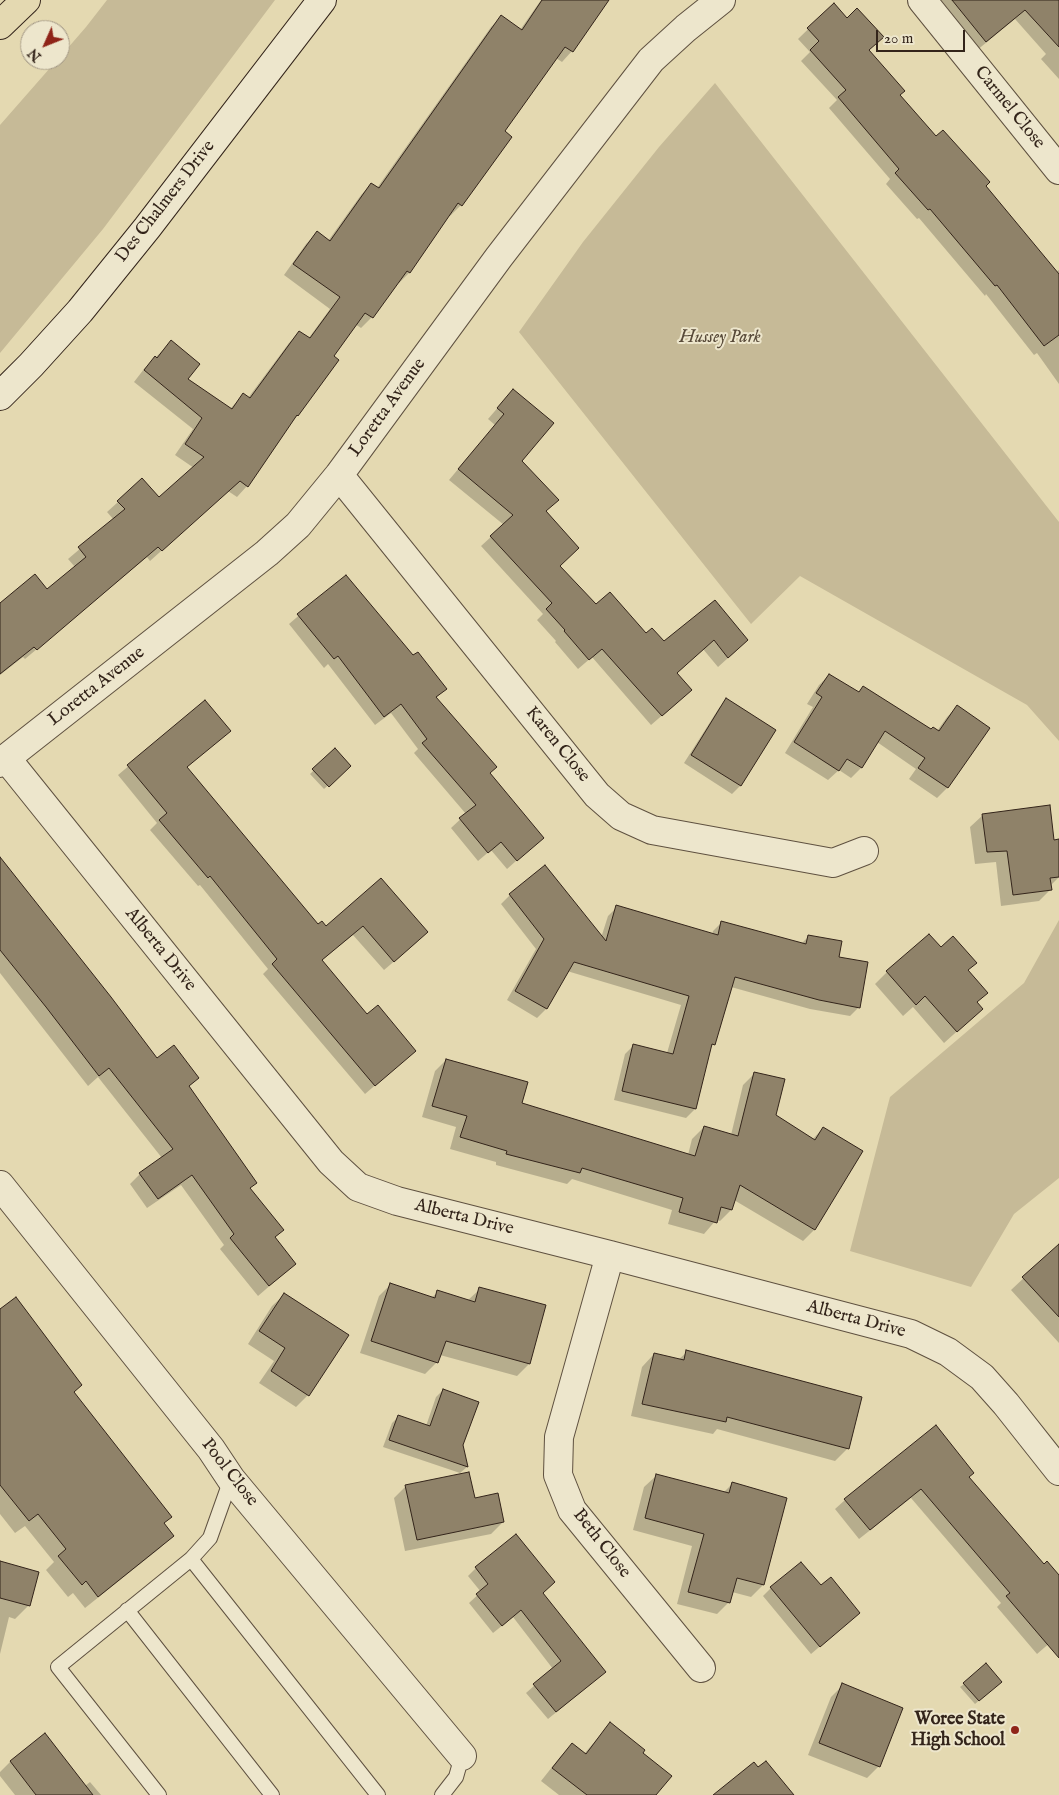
<!DOCTYPE html>
<html>
<head>
<meta charset="utf-8">
<style>
	body { margin:0 }
	#map { position:relative; width:1059px; height:1795px; overflow:hidden; background:#e4d9b1; font-family:"IM FELL English",serif }
	canvas { display:block }
	.north { position:absolute; left:20px; top:20px; width:50px; height:50px; box-sizing:border-box; background:#ede6cc; border:1px solid #a39885; border-radius:50%; rotate:226deg; font-size:14px; font-weight:700; line-height:20px; text-align:center; color:#33241a }
	.north::after { content:''; display:block; margin:auto; width:18px; height:22px; background:#8f2418; clip-path:polygon(50% 0,100% 100%,50% 72%,0 100%) }
	.scale { position:absolute; left:876px; top:30px; width:89px; height:22px; box-sizing:border-box; border:2px solid #33241a; border-top:0; padding-left:6px; font-size:15px; line-height:18px; white-space:nowrap; color:#33241a; -webkit-text-stroke:4px #ede6cc; paint-order:stroke }
</style>
</head>
<body>
<div id="map">
<canvas width="1059" height="1795"></canvas>
<div class="north">N</div>
<div class="scale">20 m</div>
</div>
<script>
const g = document.querySelector('canvas').getContext('2d');
g.lineJoin = 'round';
function fill(path, color) {
  g.fillStyle = color;
  g.fill(path, 'evenodd');
}
function toPath(rows) {
  const path = new Path2D();
  for (const r of rows) {
    path.moveTo(r[0], r[1]);
    for (let i = 2; i < r.length; i += 2) path.lineTo(r[i], r[i + 1]);
  }
  return path;
}
function stroke(path, color, width, dash) {
  g.strokeStyle = color;
  g.lineWidth = width;
  g.lineCap = dash ? 'butt' : 'round';
  g.setLineDash(dash || []);
  g.stroke(path);
}
function write(font, color, halo, rows, align = 'center') {
  g.font = font + ' "IM FELL English",serif';
  g.lineWidth = 4;
  g.setLineDash([]);
  g.textBaseline = 'middle';
  g.strokeStyle = halo;
  g.fillStyle = color;
  for (const [text, x, y, turn = 0] of rows) {
    g.save();
    g.translate(x, y);
    g.rotate((+turn || 0) * Math.PI / 180);
    g.textAlign = isNaN(turn) ? turn : align;
    if (halo) g.strokeText(text, 0, 0);
    g.fillText(text, 0, 0);
    g.restore();
  }
}
const green = toPath([
	[107,0,275,0,103,229,0,353,0,125,57,60,60,60,60,57,86,27],
	[715,83,1059,522,1059,741,1027,705,800,576,751,624,519,332,583,242,659,147],
	[1059,920,1059,1178,1014,1214,971,1287,850,1251,890,1097,1024,983]
]);
const shadow = toPath([
	[541,0,599,0,572,51,562,62,556,58,503,132,461,205,450,216,449,214,409,273,399,283,397,282,372,317,361,328,355,324,332,357,338,361,297,416,290,423,247,486,237,497,228,491,150,561,147,557,25,659,23,657,0,675,0,605,47,591,75,567,68,559,114,520,107,512,118,502,159,499,194,468,175,455,193,429,134,382,144,369,171,342,186,379,230,409,243,395,248,398,289,343,299,332,308,339,330,309,284,275,306,244,317,233,328,241,361,195,371,184,377,188,491,27,501,17,520,30],
	[934,0,1059,0,1059,79,1041,59,1046,54,1015,19,976,51],
	[833,5,868,50,898,95,936,138,984,186,1056,272,1059,270,1059,384,1037,353,1034,355,986,294,985,296,919,218,917,219,886,184,890,179,829,108,837,100,801,61,810,52,798,39],
	[513,390,521,461,557,500,545,512,558,566,596,605,646,635,664,643,715,601,737,650,718,667,703,649,676,674,680,700,651,725,592,657,578,669,555,642,556,641,537,620,543,614,481,546,504,525,449,480,495,425,488,419],
	[345,576,413,657,445,689,436,698,489,773,542,838,507,869,491,850,478,861,451,828,466,814,414,753,418,749,391,713,375,725,328,664,324,668,289,624],
	[829,675,858,693,863,688,931,731,937,731,947,717,957,707,988,728,947,788,937,798,909,779,916,769,877,742,861,768,851,778,839,770,828,780,785,753,813,707,807,704,819,685],
	[727,700,774,730,740,786,732,794,684,763,719,708],
	[205,702,229,731,186,768,318,926,326,928,381,880,417,942,384,970,353,935,321,961,367,1015,415,1051,365,1094,263,974,268,969,200,885,198,886,150,830,157,823,118,775],
	[335,750,349,766,324,789,310,774],
	[983,815,1053,841,1059,840,1059,877,1050,886,1051,889,1039,901,1001,906,996,862,975,864,970,827],
	[2,860,157,1060,198,1078,188,1087,256,1182,249,1189,282,1230,274,1238,295,1264,258,1296,220,1249,224,1245,181,1185,147,1208,130,1184,140,1174,162,1158,98,1077,88,1086,0,973,0,862],
	[510,895,601,938,608,916,617,907,712,935,713,931,722,922,801,944,808,937,838,958,859,1007,850,1016,810,1009,731,987,714,1044,710,1047,695,1109,686,1118,614,1100,625,1054,634,1045,667,1053,681,1005,567,971,546,1009,537,1018,507,1000,536,949,501,904],
	[966,971,986,993,976,1003,982,1009,944,1043,913,1007,903,1016,875,984,887,972],
	[446,1060,520,1104,688,1155,692,1139,704,1127,731,1135,743,1085,755,1073,775,1116,812,1140,823,1128,862,1151,814,1230,803,1241,734,1200,731,1210,720,1221,716,1220,704,1234,668,1224,672,1210,572,1179,567,1184,496,1165,496,1162,450,1149,456,1127,422,1117,435,1071],
	[1059,1245,1059,1343,1011,1290],
	[391,1284,431,1298,438,1292,467,1301,480,1289,544,1306,529,1364,517,1376,440,1355,437,1362,425,1374,360,1353,379,1296],
	[285,1294,347,1335,308,1395,296,1407,259,1383,274,1361,248,1344,272,1306],
	[0,1310,73,1393,172,1536,159,1549,85,1608,73,1593,68,1597,46,1570,54,1562,25,1526,15,1533,0,1514],
	[687,1352,861,1398,847,1449,835,1461,717,1429,713,1434,631,1416,642,1367,654,1354,678,1360],
	[443,1390,462,1445,467,1467,460,1473,383,1447,392,1423,399,1416,426,1426,436,1397],
	[657,1475,723,1493,732,1484,785,1498,763,1585,751,1597,732,1592,729,1602,717,1614,677,1604,692,1546,633,1530,644,1487],
	[968,1478,1044,1566,1059,1577,1059,1635,1037,1654,997,1607,1001,1603,911,1498,859,1539,835,1509,845,1500],
	[406,1486,474,1500,503,1522,491,1534,405,1551,394,1498],
	[0,1563,28,1606,15,1619,9,1617,0,1654],
	[476,1568,542,1593,592,1683,548,1719,526,1693,553,1669,513,1617,493,1633,469,1603,481,1592,468,1576],
	[821,1587,859,1613,811,1654,763,1596,771,1588],
	[964,1684,996,1686,975,1704,960,1687],
	[843,1685,879,1766,867,1778,808,1755,831,1697],
	[610,1724,641,1753,655,1795,559,1795,541,1781,560,1757,572,1745,584,1754],
	[45,1735,85,1786,90,1782,101,1795,15,1795,0,1776,0,1772,10,1762]
]);
const building = toPath([
	[542,0,609,0,573,52,565,47,505,131,512,137,462,206,458,203,410,273,407,271,373,318,365,313,334,356,339,360,298,416,297,415,248,487,240,481,162,551,158,547,37,650,34,647,0,674,0,603,35,574,47,589,86,557,78,547,125,509,117,501,142,478,159,497,204,457,185,444,202,418,144,370,155,356,157,358,171,340,200,364,188,379,232,409,243,393,250,398,299,331,310,338,340,297,293,264,317,231,330,241,371,183,379,188,501,15,522,30,542,0],
	[952,0,1059,0,1059,47,1025,10,986,42,952,0],
	[834,3,847,18,857,8,884,37,869,50,905,91,900,95,936,136,943,130,990,182,986,186,1059,274,1059,335,1044,346,997,285,995,286,930,209,928,210,895,173,899,169,838,97,846,90,810,50,819,41,807,28,834,3],
	[513,389,554,423,522,461,559,500,546,511,579,548,560,566,596,604,610,592,646,633,652,628,664,641,715,600,748,640,728,658,714,640,677,673,692,690,662,716,602,649,589,660,564,631,565,630,546,609,552,603,490,536,513,515,458,469,504,414,497,408,513,389],
	[346,575,413,655,418,652,447,689,436,697,497,767,490,773,544,838,517,861,501,842,488,853,459,818,476,805,422,743,427,739,401,704,384,717,338,656,334,659,297,614,346,575],
	[829,674,859,692,863,686,931,729,933,727,939,731,957,705,990,728,948,788,918,768,925,758,885,731,862,768,847,759,839,771,794,742,822,697,816,693,829,674],
	[726,698,776,730,741,786,691,755,726,698],
	[205,700,231,731,187,767,318,924,322,921,326,926,381,878,428,932,394,962,363,926,322,960,367,1014,378,1005,416,1051,375,1086,272,964,277,959,210,876,208,878,159,820,167,813,127,765,205,700],
	[335,748,351,766,329,787,312,769,335,748],
	[1050,805,1054,840,1059,839,1059,877,1050,878,1052,890,1013,895,1007,851,987,852,982,814,1050,805],
	[0,857,111,997,157,1058,174,1045,199,1078,189,1086,257,1183,250,1188,284,1230,275,1237,296,1264,269,1286,230,1238,234,1234,192,1175,158,1199,139,1173,173,1149,109,1068,99,1076,46,1007,0,950,0,857],
	[545,865,606,941,616,905,718,935,721,921,806,944,808,935,842,941,839,957,868,962,860,1008,819,1000,735,977,715,1045,712,1044,696,1109,622,1091,633,1044,673,1054,689,996,574,962,547,1009,515,991,544,939,509,894,545,865],
	[929,934,941,947,953,936,977,963,968,970,988,993,977,1002,983,1009,957,1032,925,996,916,1005,886,971,929,934],
	[446,1059,528,1082,522,1103,695,1156,704,1126,738,1136,754,1072,785,1079,776,1115,815,1140,823,1127,863,1151,815,1230,740,1185,732,1210,721,1207,717,1223,679,1212,683,1198,582,1168,580,1173,506,1154,507,1151,460,1137,467,1116,432,1106,446,1059],
	[1059,1244,1059,1317,1022,1277,1059,1244],
	[390,1283,435,1298,437,1290,475,1302,479,1287,546,1305,530,1364,446,1341,438,1363,371,1341,390,1283],
	[284,1293,349,1335,309,1396,271,1371,285,1348,259,1331,284,1293],
	[16,1297,82,1385,74,1392,172,1517,164,1523,174,1536,98,1597,86,1581,82,1585,58,1556,66,1549,38,1514,29,1521,0,1485,0,1309,16,1297],
	[686,1350,862,1397,849,1449,727,1417,726,1422,642,1404,654,1353,684,1360,686,1350],
	[443,1389,479,1402,463,1445,468,1467,389,1440,398,1415,430,1426,443,1389],
	[936,1425,974,1473,969,1477,1044,1564,1047,1561,1059,1575,1059,1658,1006,1596,1010,1593,921,1489,870,1530,844,1499,936,1425],
	[469,1472,475,1498,498,1493,504,1522,417,1540,405,1485,469,1472],
	[656,1474,729,1493,732,1482,787,1498,764,1585,737,1578,730,1603,688,1592,704,1534,645,1518,656,1474],
	[516,1534,555,1582,543,1593,606,1672,556,1712,533,1684,561,1661,521,1610,502,1626,476,1594,488,1584,475,1567,516,1534],
	[0,1561,39,1572,30,1606,0,1598,0,1561],
	[801,1562,821,1585,831,1577,860,1613,820,1647,770,1587,801,1562],
	[986,1663,1002,1682,979,1701,963,1683,986,1663],
	[842,1683,903,1708,880,1767,819,1743,842,1683],
	[610,1722,645,1750,643,1753,672,1776,656,1795,587,1795,552,1768,572,1743,586,1754,610,1722],
	[45,1733,93,1795,36,1795,10,1761,45,1733],
	[766,1761,794,1795,713,1795,754,1762,758,1767,766,1761]
]);
const service = toPath([
	[191,1559,378,1795],
	[127,1610,272,1795],
	[159,1795,58,1667,191,1559,210,1538,231,1479],
	[442,1795,456,1777,462,1756]
]);
const minor = toPath([
	[922,0,1059,170],
	[339,475,597,795,621,816,652,830,833,863,864,851],
	[6,758,331,1162,358,1187,397,1201,610,1255,911,1334,948,1352,982,1377,1006,1404,1059,1471],
	[0,763,267,553,298,525,339,475,499,257,651,60,686,28,721,0],
	[0,1185,211,1449,231,1479,462,1756],
	[610,1255,559,1437,558,1475,572,1510,701,1668]
]);
const secondary = toPath([
	[0,396,31,365,80,311,147,228,322,0]
]);
const motorway = toPath([
	[0,25,26,0]
]);
const markers = [
	[1015,1730,5,"#8f2418"]
];
const streetNames = [
	["Carmel Close",1009,108,51],
	["Des Chalmers Drive",166,202,-52],
	["Loretta Avenue",388,408,-54],
	["Loretta Avenue",97,687,-38],
	["Karen Close",557,745,51],
	["Alberta Drive",160,950,51],
	["Alberta Drive",464,1218,14],
	["Alberta Drive",856,1320,15],
	["Pool Close",229,1473,52],
	["Beth Close",601,1544,52]
];
const parkNames = [
	["Hussey Park",720,338]
];
const poiNames = [
	["Woree State",1005,1720],
	["High School",1005,1741]
];
fill(green, '#c6ba97');
fill(shadow, '#0003');
fill(building, '#8f8269');
stroke(building, '#33241a', 1);
stroke(service, '#5f5140', 16);
stroke(minor, '#5f5140', 30);
stroke(secondary, '#33241a', 30);
stroke(motorway, '#33241a', 30);
stroke(service, '#ede6cc', 14);
stroke(minor, '#ede6cc', 28);
stroke(secondary, '#ede6cc', 28);
stroke(motorway, '#e4d9b1', 28);
for (const [x, y, r, color] of markers) {
  const dot = new Path2D();
  dot.arc(x, y, r, 0, 2 * Math.PI);
  g.fillStyle = color;
  g.fill(dot);
  stroke(dot, '#ede6cc', 2);
}
write('18px', '#33241a', '#ede6cc', streetNames);
write('italic 18px', '#584a39', '#ede6cc', parkNames);
write('bold 18px', '#33241a', '#ede6cc', poiNames, 'right');
</script>
</body>
</html>
